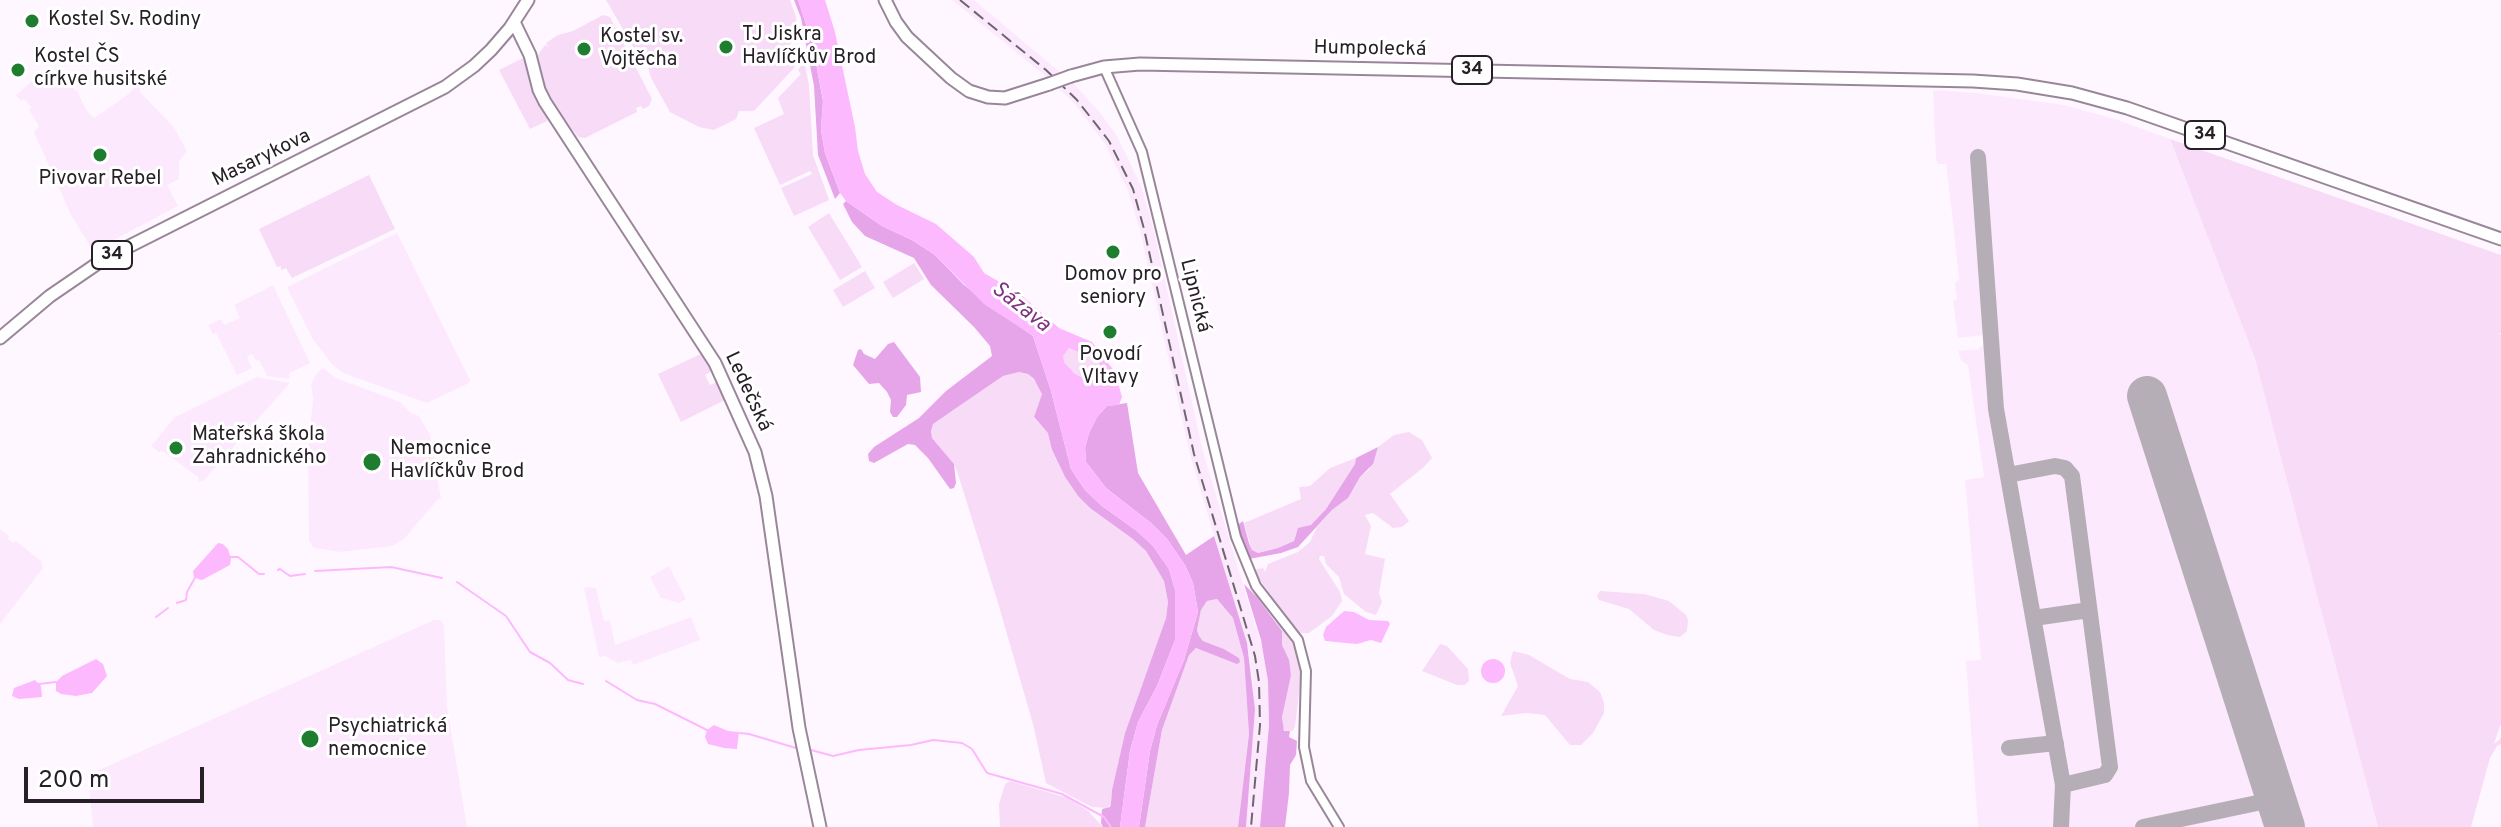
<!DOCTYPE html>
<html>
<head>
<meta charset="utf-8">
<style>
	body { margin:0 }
	#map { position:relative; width:2501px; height:827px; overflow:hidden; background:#fff7ff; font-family:Overpass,sans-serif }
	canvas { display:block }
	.scale { position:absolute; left:24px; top:767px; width:180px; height:36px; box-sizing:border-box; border:4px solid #272027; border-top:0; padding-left:10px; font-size:24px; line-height:28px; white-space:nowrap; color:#272027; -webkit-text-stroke:6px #fff; paint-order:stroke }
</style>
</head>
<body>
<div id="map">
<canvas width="2501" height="827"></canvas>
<div class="scale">200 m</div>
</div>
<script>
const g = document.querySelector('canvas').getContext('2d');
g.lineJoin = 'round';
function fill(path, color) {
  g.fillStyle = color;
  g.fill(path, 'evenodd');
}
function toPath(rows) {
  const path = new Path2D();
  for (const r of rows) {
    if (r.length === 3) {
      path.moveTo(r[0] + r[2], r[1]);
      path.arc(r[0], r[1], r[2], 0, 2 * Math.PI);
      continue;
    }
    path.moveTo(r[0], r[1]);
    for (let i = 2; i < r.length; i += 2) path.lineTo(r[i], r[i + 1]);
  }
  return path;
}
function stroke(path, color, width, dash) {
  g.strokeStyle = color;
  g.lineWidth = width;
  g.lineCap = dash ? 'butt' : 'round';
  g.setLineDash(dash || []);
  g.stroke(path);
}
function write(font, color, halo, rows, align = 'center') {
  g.font = font + ' Overpass,sans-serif';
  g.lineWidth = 6;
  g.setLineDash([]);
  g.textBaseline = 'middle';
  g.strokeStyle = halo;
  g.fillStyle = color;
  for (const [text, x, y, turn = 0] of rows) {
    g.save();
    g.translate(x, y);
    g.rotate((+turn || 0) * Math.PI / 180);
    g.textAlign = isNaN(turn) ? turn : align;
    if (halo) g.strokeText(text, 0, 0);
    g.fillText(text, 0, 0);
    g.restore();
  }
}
const built = toPath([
	[952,0,974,0,1074,84,1101,114,1117,136,1141,186,1153,227,1203,452,1264,654,1268,681,1269,725,1260,827,1246,827,1255,709,1250,656,1190,455,1140,230,1128,191,1105,144,1074,103,1043,74],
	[45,70,62,87,67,84,77,91,87,111,94,118,126,96,139,83,140,92,173,126,187,151,179,161,179,179,167,185,178,206,93,251,71,215,34,132,39,126,29,110,31,107,24,99,21,101,16,95],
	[1933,90,1977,93,2064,105,2115,119,2170,139,2256,358,2378,827,1978,827,1966,661,1981,660,1965,480,1984,477,1968,366,1961,360,1958,351,1978,349,1985,343,1985,338,1984,335,1958,338,1953,300,1957,299,1955,283,1959,280,1952,213,1946,164,1938,164,1936,160],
	[397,233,470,380,469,383,427,403,343,373,332,364,312,338,287,287],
	[273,285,310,363,290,373,289,379,267,376,259,360,256,361,252,354,247,357,252,368,237,375,216,333,213,334,208,325,221,319,224,325,240,318,234,305],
	[323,368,336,378,400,402,411,413,419,416,430,435,441,499,438,499,404,539,392,546,340,552,314,548,309,541,308,452,313,399,311,385,316,374],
	[257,377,290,383,203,481,198,482,199,478,163,451,159,452,151,446,175,417],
	[0,529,9,536,8,539,13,543,16,541,41,561,43,568,0,624],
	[669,566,686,599,679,603,661,598,650,577],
	[589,587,596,588,604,621,610,620,615,645,691,617,700,640,633,665,631,660,618,663,605,656,599,657,584,588],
	[434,620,441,620,444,626,447,707,467,827,93,827,89,786,92,777,97,771]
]);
const green = toPath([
	[606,0,790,0,796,17,798,34,786,49,797,60,794,68,754,111,739,111,736,119,714,130,699,127,670,112,651,78,648,67,642,62],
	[603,15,610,17,652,99,649,106,643,109,641,106,636,108,637,112,585,138,578,137,546,96,537,56,545,45,548,47,546,43,558,35,573,31],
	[525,57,547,116,547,121,530,129,499,70],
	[801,66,805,66,809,85,813,155,829,200,794,216,781,188,812,174,810,171,780,185,754,128,784,114,778,98,801,74,798,70],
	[2170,139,2501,255,2501,333,2497,333,2501,334,2501,723,2494,744,2501,738,2501,744,2497,746,2490,758,2471,827,2378,827,2255,358],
	[369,175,395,229,292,278,286,268,281,270,281,266,277,267,259,229],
	[829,213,862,267,840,280,808,227],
	[914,263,924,279,893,298,883,282],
	[865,271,875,288,843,307,833,290],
	[1069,348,1094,359,1100,366,1087,380,1073,372,1064,362,1062,356],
	[703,353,712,371,705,375,710,385,717,382,725,400,681,422,658,374],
	[1019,372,1028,374,1040,386,1042,394,1034,418,1049,433,1052,451,1065,477,1078,496,1090,508,1134,539,1146,551,1164,581,1168,602,1166,618,1125,733,1112,790,1111,803,1107,808,1092,807,1046,783,1033,724,998,603,958,474,954,464,932,438,931,431,933,424,1003,376],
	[1409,432,1422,440,1432,458,1424,467,1390,494,1409,521,1402,527,1393,528,1373,513,1365,515,1371,526,1365,554,1385,559,1379,593,1382,602,1376,615,1366,612,1344,594,1339,577,1326,564,1324,556,1320,556,1319,559,1340,592,1342,601,1332,616,1309,633,1298,633,1255,573,1257,569,1263,568,1265,572,1268,564,1298,552,1310,542,1317,527,1332,510,1348,498,1360,477,1369,470,1378,447,1394,435],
	[1356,458,1355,464,1326,509,1311,525,1296,533,1294,541,1278,548,1258,553,1252,550,1244,523,1301,499,1299,487,1310,486,1330,468],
	[1600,591,1644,594,1669,601,1686,615,1688,620,1687,631,1680,637,1667,635,1654,630,1629,609,1599,600,1597,596],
	[1217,599,1233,618,1244,658,1249,734,1238,827,1145,827,1162,730,1189,655,1196,648,1239,662,1239,658,1224,649,1203,641,1199,636,1197,630,1201,610,1207,601],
	[1275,621,1289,634,1296,646,1302,669,1295,726,1293,731,1285,731,1283,726,1282,711,1291,674,1282,645,1282,631],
	[1440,644,1447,646,1468,669,1469,681,1465,685,1457,685,1422,671],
	[1513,651,1529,655,1570,679,1588,682,1600,692,1604,703,1604,713,1593,733,1581,745,1570,745,1545,715,1526,713,1501,716,1518,686,1510,663],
	[1010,781,1068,798,1087,810,1103,827,1000,827,999,804,1005,784]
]);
const forest = toPath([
	[794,0,798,0,812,42,823,101,821,130,825,153,840,193,835,199,818,155,814,86,801,18],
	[846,201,882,226,912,240,935,255,964,285,1033,336,1051,391,1071,469,1085,490,1102,506,1137,531,1153,546,1169,569,1175,590,1175,640,1157,686,1138,722,1130,751,1120,827,1103,827,1101,823,1102,809,1110,807,1111,803,1112,790,1125,733,1166,618,1168,602,1164,581,1146,551,1133,539,1090,508,1078,496,1065,477,1052,450,1048,433,1034,417,1042,394,1034,379,1028,374,1019,372,1003,376,933,424,931,431,932,438,954,464,956,483,954,488,950,489,928,458,915,445,908,444,874,463,869,461,868,454,874,447,919,418,946,391,992,356,990,346,974,327,931,285,914,258,865,236,852,222,843,204],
	[894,342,920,377,921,392,907,395,906,405,897,417,893,417,890,412,891,400,887,392,879,383,869,384,853,365,858,350,861,349,864,354,875,359,888,344],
	[1127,403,1138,473,1186,555,1214,536,1247,643,1255,709,1246,827,1238,827,1249,734,1244,658,1233,618,1217,599,1207,601,1201,610,1197,630,1199,636,1203,641,1224,649,1239,658,1240,662,1237,664,1196,648,1189,655,1162,730,1145,827,1139,827,1150,751,1157,725,1184,660,1198,612,1193,583,1185,565,1167,539,1151,523,1106,488,1086,462,1085,448,1089,433,1097,417,1107,406],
	[1378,447,1373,464,1360,477,1348,498,1332,510,1298,547,1281,553,1249,559,1243,551,1236,526,1243,521,1249,543,1252,550,1258,553,1278,548,1294,541,1298,528,1311,525,1326,509,1355,464,1356,458],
	[1244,584,1257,597,1282,631,1282,645,1289,660,1291,675,1282,717,1284,731,1290,731,1289,737,1297,741,1296,755,1290,765,1289,793,1285,827,1260,827,1269,725,1268,681,1261,640]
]);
const water = toPath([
	[798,0,825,0,835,32,855,127,858,151,865,174,877,192,897,205,936,224,974,257,984,273,1020,294,1059,328,1092,342,1115,372,1122,397,1119,405,1107,406,1097,417,1089,433,1085,447,1086,462,1106,488,1151,523,1167,539,1185,565,1193,583,1198,612,1184,660,1157,725,1150,751,1139,827,1120,827,1130,751,1138,722,1157,686,1175,640,1175,590,1169,569,1153,546,1137,531,1102,506,1085,490,1071,469,1051,391,1033,336,984,304,935,255,912,240,882,226,846,201,840,193,825,153,821,130,823,100,812,42],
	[1069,348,1094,359,1100,365,1087,380,1074,373,1064,362,1063,356],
	[218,543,223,544,228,549,231,559,230,565,202,580,198,579,194,577,193,571],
	[1344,611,1354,612,1369,620,1388,621,1390,624,1381,643,1371,640,1357,644,1325,641,1323,635,1326,627],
	[96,659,103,664,107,676,92,693,76,696,61,694,56,691,56,682,62,676],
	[1493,671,12],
	[35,680,41,686,42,697,19,699,12,696,14,688],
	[714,725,728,731,739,732,737,749,724,748,708,744,705,737,707,730]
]);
const stream = toPath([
	[229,557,238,557,259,574,264,574],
	[278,570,280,569,290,576,305,574],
	[315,571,391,567,442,578],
	[457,582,506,616,530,652,550,663,568,680,583,684],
	[177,603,186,600,187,592,196,576],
	[156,617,168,608],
	[606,681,637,700,655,704,709,731],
	[39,684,56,682],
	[740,733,749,734,796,748],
	[811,750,833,756,859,750,911,745,933,740,962,743,972,749,987,773,1062,794,1104,817,1111,827]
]);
const taxiway = toPath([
	[1978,157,1996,409,2063,785,2061,827],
	[2008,475,2055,466,2065,468,2072,476,2110,767,2105,775,2063,785],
	[2034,618,2089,610],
	[2009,748,2056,743],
	[2143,827,2276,799]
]);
const runway = toPath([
	[2147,396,2285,827]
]);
const minor = toPath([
	[1104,67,1142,152,1236,537,1256,586,1298,640,1306,671,1304,747,1311,781,1339,827]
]);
const major = toPath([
	[885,0,896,22,907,37,951,78,969,91,988,97,1005,98,1049,84],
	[514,22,530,55,539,90,545,102,715,363,755,452,766,496,799,728,820,827],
	[1071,76,1104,67,1140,64,1973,81,2017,84,2072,93,2127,108,2501,239],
	[0,338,50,296,104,259,445,87,474,66,491,50,510,28,528,0]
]);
const rail = toPath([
	[960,0,1046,70,1077,100,1109,141,1133,189,1144,229,1194,454,1255,656,1259,682,1260,725,1251,827]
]);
const majorBridge = toPath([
	[1049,84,1071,76]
]);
const markers = [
	[32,21,8,"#1e7d2f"],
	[726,47,8,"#1e7d2f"],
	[584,49,8,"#1e7d2f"],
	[18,70,8,"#1e7d2f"],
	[100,155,8,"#1e7d2f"],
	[1113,252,8,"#1e7d2f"],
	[1110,332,8,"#1e7d2f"],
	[176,448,8,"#1e7d2f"],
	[372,462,10,"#1e7d2f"],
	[310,739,10,"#1e7d2f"]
];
const shields = [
	[1472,70,40],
	[2205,135,40],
	[112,255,40]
];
const shieldNames = [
	["34",1472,70],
	["34",2205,135],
	["34",112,255]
];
const poiNames = [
	["Kostel Sv. Rodiny",48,21],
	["TJ Jiskra",742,36],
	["Havlíčkův Brod",742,59],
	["Kostel sv.",600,38],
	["Vojtěcha",600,61],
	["Kostel ČS",34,58],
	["církve husitské",34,81],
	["Pivovar Rebel",100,180,"center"],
	["Domov pro",1113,276,"center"],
	["seniory",1113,299,"center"],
	["Povodí",1110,356,"center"],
	["Vltavy",1110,379,"center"],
	["Mateřská škola",192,436],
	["Zahradnického",192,459],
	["Nemocnice",390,450],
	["Havlíčkův Brod",390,473],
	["Psychiatrická",328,728],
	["nemocnice",328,751]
];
const streetNames = [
	["Humpolecká",1370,50,1],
	["Masarykova",262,159,-26],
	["Lipnická",1194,296,76],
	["Ledečská",747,392,65]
];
const waterNames = [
	["Sázava",1020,308,38]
];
fill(built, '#fde9fd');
fill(green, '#f7dbf7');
fill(forest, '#e7a5e9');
fill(water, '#fdb9fe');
stroke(stream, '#fdb9fe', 2);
stroke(taxiway, '#b6aeb6', 16);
stroke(runway, '#b6aeb6', 40);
stroke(minor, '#998799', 12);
stroke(major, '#998799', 15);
stroke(minor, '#fff', 8);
stroke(major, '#fff', 11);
stroke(rail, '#6d666d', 2, [12, 6]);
stroke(majorBridge, '#998799', 15, []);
stroke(majorBridge, '#fff', 11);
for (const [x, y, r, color] of markers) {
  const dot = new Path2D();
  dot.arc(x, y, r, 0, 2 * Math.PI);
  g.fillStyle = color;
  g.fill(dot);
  stroke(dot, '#fff', 3);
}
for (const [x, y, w] of shields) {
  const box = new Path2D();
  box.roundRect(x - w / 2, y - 14, w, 28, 6);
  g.fillStyle = '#fff';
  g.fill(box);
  stroke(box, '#272027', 2);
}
write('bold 18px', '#272027', null, shieldNames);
write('20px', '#272027', '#fff', poiNames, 'left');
write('20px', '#272027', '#fff', streetNames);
write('italic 22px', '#7f3282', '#fff', waterNames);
</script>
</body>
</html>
